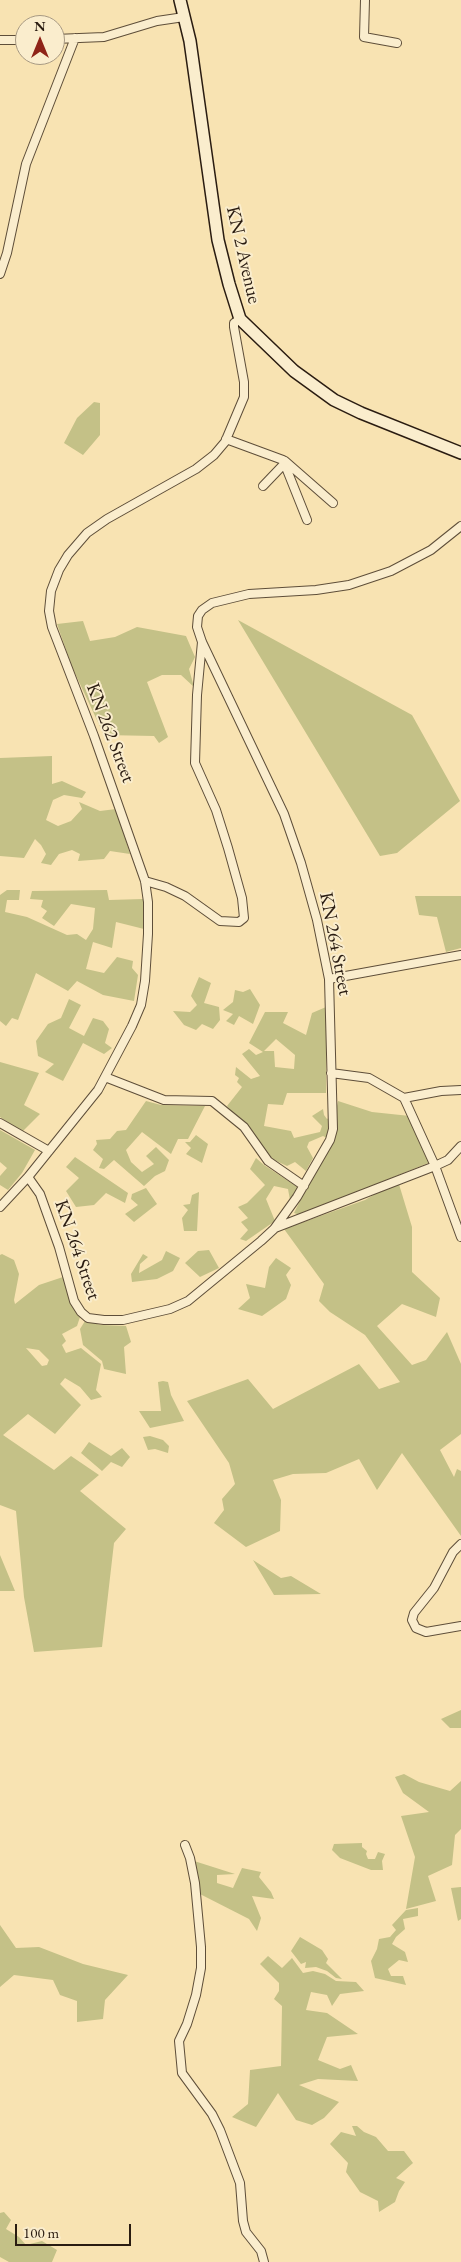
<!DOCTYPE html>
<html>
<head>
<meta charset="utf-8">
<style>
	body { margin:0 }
	#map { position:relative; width:461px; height:2262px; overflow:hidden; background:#f8e3b2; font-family:"EB Garamond",serif }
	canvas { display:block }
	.north { position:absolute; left:15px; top:15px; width:50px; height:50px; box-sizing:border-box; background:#faedcd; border:1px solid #a79982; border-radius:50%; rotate:0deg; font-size:14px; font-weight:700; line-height:20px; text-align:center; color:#2a1c11 }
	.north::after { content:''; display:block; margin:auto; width:18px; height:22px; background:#8f2418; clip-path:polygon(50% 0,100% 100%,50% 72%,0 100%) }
	.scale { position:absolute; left:15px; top:2224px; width:116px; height:22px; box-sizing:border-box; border:2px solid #2a1c11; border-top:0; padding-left:6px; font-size:15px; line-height:18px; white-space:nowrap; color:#2a1c11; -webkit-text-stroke:4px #faedcd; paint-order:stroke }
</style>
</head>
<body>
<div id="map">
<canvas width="461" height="2262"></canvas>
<div class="north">N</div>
<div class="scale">100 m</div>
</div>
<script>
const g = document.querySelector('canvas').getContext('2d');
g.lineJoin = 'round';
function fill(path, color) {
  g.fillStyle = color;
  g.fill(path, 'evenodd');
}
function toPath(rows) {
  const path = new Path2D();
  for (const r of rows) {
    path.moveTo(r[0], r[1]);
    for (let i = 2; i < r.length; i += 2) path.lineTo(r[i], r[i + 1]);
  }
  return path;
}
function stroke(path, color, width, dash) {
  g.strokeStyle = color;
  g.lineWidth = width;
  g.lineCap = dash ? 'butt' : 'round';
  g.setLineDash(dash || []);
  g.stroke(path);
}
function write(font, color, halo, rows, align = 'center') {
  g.font = font + ' "EB Garamond",serif';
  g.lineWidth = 4;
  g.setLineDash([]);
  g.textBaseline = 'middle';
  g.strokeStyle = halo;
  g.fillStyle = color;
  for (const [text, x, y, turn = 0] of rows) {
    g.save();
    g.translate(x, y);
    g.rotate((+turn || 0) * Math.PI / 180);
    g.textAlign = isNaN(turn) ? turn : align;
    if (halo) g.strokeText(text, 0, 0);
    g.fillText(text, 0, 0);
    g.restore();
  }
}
const green = toPath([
	[94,402,100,403,100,435,83,455,64,443,77,418],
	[238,620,412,715,460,801,397,853,380,856],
	[83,621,90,641,115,637,137,627,186,636,195,657,189,669,194,687,181,675,162,675,147,682,168,737,159,743,154,736,104,735,72,667,57,624],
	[52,756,52,784,62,781,86,792,82,798,64,795,53,800,46,820,58,826,71,821,82,809,79,802,100,811,116,809,130,854,110,851,104,859,78,861,80,854,72,850,59,854,51,865,41,863,46,854,41,845,35,839,24,858,0,856,0,758],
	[7,890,20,890,19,900,7,900,5,912,27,917,67,935,77,934,86,940,93,929,95,908,71,904,54,926,42,918,47,911,41,907,43,900,30,899,32,891,107,890,109,900,143,899,144,929,116,922,112,948,93,942,86,969,104,973,117,957,133,961,132,968,138,975,134,1001,103,995,77,981,68,991,36,973,18,1020,12,1018,6,1026,0,1021,0,895],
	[415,896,461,896,461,948,446,952,437,917,419,915],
	[199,977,211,983,204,1003,219,1007,220,1020,213,1029,202,1024,196,1030,184,1025,173,1011,190,1012,197,1005,191,996],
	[250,989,260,1005,253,1024,239,1016,234,1025,226,1021,233,1014,223,1010,233,1002,235,990,243,992],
	[69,999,81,1005,69,1028,84,1036,93,1018,103,1021,109,1029,105,1043,112,1048,104,1054,83,1043,63,1081,45,1072,54,1064,38,1056,36,1041,48,1024,61,1018],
	[326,1007,326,1093,287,1093,283,1105,268,1104,264,1126,291,1131,294,1138,320,1132,322,1126,312,1116,323,1109,324,1115,327,1119,331,1117,327,1138,323,1136,309,1142,307,1147,313,1158,306,1171,295,1162,287,1166,270,1158,227,1106,242,1087,237,1082,239,1078,235,1075,236,1067,251,1079,260,1076,242,1054,249,1049,256,1055,263,1052,249,1043,265,1012,288,1012,283,1023,306,1035,312,1013],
	[276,1039,295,1055,294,1069,275,1067,274,1051,264,1051],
	[0,1062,39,1073,24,1105,40,1114,22,1132,0,1117],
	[146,1101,161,1105,205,1106,188,1139,178,1139,171,1154,142,1132,126,1150,131,1162,142,1172,154,1164,146,1156,156,1147,169,1160,165,1171,155,1176,144,1186,114,1160,104,1169,99,1168,103,1159,93,1150,97,1144,96,1140,110,1139,117,1131,126,1130],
	[338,1101,372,1112,410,1116,433,1161,300,1215,294,1213,330,1140],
	[0,1130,35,1150,22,1173,8,1190,0,1185,0,1176,7,1168,0,1162],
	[196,1135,208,1144,202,1163,186,1154,191,1148,185,1142,190,1142],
	[75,1157,128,1193,125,1203,106,1193,94,1205,76,1207,66,1191,79,1178,66,1167],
	[256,1158,264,1165,299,1188,290,1200,288,1189,274,1186,266,1199,275,1221,246,1241,240,1239,248,1230,241,1222,248,1218,238,1207,247,1203,265,1185,250,1169],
	[398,1181,412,1227,412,1272,440,1298,436,1317,402,1304,377,1326,412,1365,426,1360,447,1332,461,1364,461,1434,440,1450,454,1477,457,1469,461,1471,461,1536,402,1453,377,1490,359,1459,326,1473,293,1474,273,1480,281,1500,280,1531,246,1547,214,1523,224,1510,222,1499,235,1484,229,1463,187,1401,248,1379,273,1409,359,1364,379,1389,400,1382,365,1335,330,1312,319,1301,324,1284,284,1229,365,1200],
	[146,1188,157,1204,134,1222,125,1214,138,1205,131,1199,132,1194],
	[199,1192,197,1231,184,1231,182,1218,188,1210,183,1205,190,1204,192,1195],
	[209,1250,219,1268,200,1277,185,1263,198,1251],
	[166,1251,180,1258,173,1271,157,1279,132,1282,131,1274,143,1254,148,1257,140,1264,139,1273,162,1260],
	[2,1254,14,1260,19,1274,14,1300,15,1304,39,1285,63,1277,71,1304,80,1317,77,1326,62,1334,66,1341,62,1345,66,1353,81,1348,101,1364,96,1390,102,1397,91,1400,80,1387,65,1378,60,1384,81,1405,55,1434,28,1414,3,1435,54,1470,71,1456,99,1475,80,1491,126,1529,114,1543,102,1647,34,1652,24,1597,16,1511,0,1505,0,1255],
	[26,1348,39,1350,49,1360,47,1365,42,1366],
	[276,1258,291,1268,286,1275,291,1285,286,1299,262,1316,238,1309,250,1298,246,1284,265,1288,269,1267],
	[85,1321,101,1325,126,1326,131,1342,124,1347,126,1374,104,1369,102,1361,83,1345,80,1329],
	[163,1381,168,1382,171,1395,184,1421,150,1428,139,1411,161,1411,158,1382],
	[150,1436,163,1440,169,1446,168,1453,155,1449,148,1450,143,1437],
	[89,1442,111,1456,122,1448,130,1457,122,1467,111,1462,102,1471,81,1453],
	[0,1555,15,1591,0,1591],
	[253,1560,281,1578,291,1576,321,1594,274,1595],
	[461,1710,461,1728,450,1728,441,1719],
	[404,1774,419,1782,450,1791,461,1781,461,1829,455,1835,452,1865,428,1876,436,1901,406,1909,415,1857,401,1816,429,1812,403,1793,395,1777],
	[362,1843,362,1847,367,1851,366,1854,368,1859,375,1859,378,1852,385,1854,382,1861,383,1870,371,1870,340,1858,332,1850,334,1844],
	[191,1860,235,1874,217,1875,217,1883,233,1888,242,1868,261,1872,259,1877,271,1892,274,1899,252,1896,261,1918,257,1931,249,1919,196,1892],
	[461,1887,461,1919,458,1921,451,1888],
	[418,1908,418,1916,403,1919,405,1929,396,1937,392,1944,405,1952,408,1962,399,1960,388,1969,391,1976,403,1976,406,1985,375,1978,371,1961,377,1949,379,1939,390,1937,396,1930,392,1925,406,1910],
	[0,1925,16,1948,39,1947,83,1964,128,1975,105,2000,103,2019,77,2022,77,2001,60,1995,53,1980,14,1975,0,1987],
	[300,1937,322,1950,328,1959,326,1963,342,1979,336,1978,327,1971,316,1967,305,1968,306,1962,301,1964,291,1951],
	[268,1956,282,1968,292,1958,303,1973,313,1971,325,1974,336,1981,356,1982,364,1991,340,1994,332,2006,327,1995,311,1992,306,2010,327,2013,358,2034,327,2037,318,2060,340,2069,351,2065,358,2081,318,2079,299,2085,339,2102,324,2118,312,2125,296,2120,278,2093,256,2127,232,2117,248,2104,250,2070,281,2066,282,2006,274,1999,279,1991,279,1983,260,1964],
	[352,2126,357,2126,364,2132,376,2137,388,2151,404,2151,413,2163,396,2178,405,2182,399,2191,395,2202,379,2212,378,2201,360,2192,346,2172,348,2163,330,2144,341,2132,356,2136],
	[4,2212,11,2220,6,2229,19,2237,26,2245,42,2241,57,2250,52,2262,9,2262,0,2257,0,2213]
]);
const minor = toPath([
	[365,0,364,37,397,43],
	[55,39,104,37,157,21,184,17],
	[0,40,25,40],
	[0,274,7,253,26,164,75,38],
	[226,439,283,460,307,520],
	[285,461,333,503],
	[263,486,285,463],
	[145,881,166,887,185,896,220,921,239,922,244,918,242,898,228,848,216,810,195,763,197,695,202,642],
	[329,979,461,955],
	[331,1073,369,1078,404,1098,441,1091,461,1090],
	[105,1077,164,1100,212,1101,244,1127,268,1161,304,1186],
	[404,1098,435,1166,461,1237],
	[0,1123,49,1151],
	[28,1177,40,1194,59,1247,74,1301,81,1312,88,1318,104,1320,123,1320,170,1309,188,1301,261,1241,274,1229,297,1197,330,1140,333,1129,329,979,317,920,301,863,284,814,202,642,197,627,198,616,202,610,212,603,249,594,316,590,349,585,391,571,431,550,461,526],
	[0,1207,28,1177,98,1090,132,1026,141,1005,145,981,148,934,148,902,145,881,94,736,52,627,49,611,51,591,59,570,68,555,87,533,107,519,196,469,214,455,225,442,244,397,244,382,234,327,234,323,240,319],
	[275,1228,435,1166,448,1160,461,1146],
	[461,1544,453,1552,434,1588,414,1613,412,1620,416,1628,426,1632,461,1626],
	[185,1845,190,1858,195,1883,201,1947,201,1968,196,1995,187,2024,179,2041,182,2073,212,2114,220,2130,240,2183,243,2221,246,2232,261,2251,264,2262]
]);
const secondary = toPath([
	[180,0,190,41,218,240,229,284,240,319,294,371,334,400,361,413,461,453]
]);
const streetNames = [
	["KN 2 Avenue",243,255,77],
	["KN 262 Street",110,733,69],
	["KN 264 Street",335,944,79],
	["KN 264 Street",77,1250,71]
];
fill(green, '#c4c187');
stroke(minor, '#5e4e39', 10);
stroke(secondary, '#2a1c11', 14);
stroke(minor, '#faedcd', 8);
stroke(secondary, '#faedcd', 11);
write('19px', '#2a1c11', '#faedcd', streetNames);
</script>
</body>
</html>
